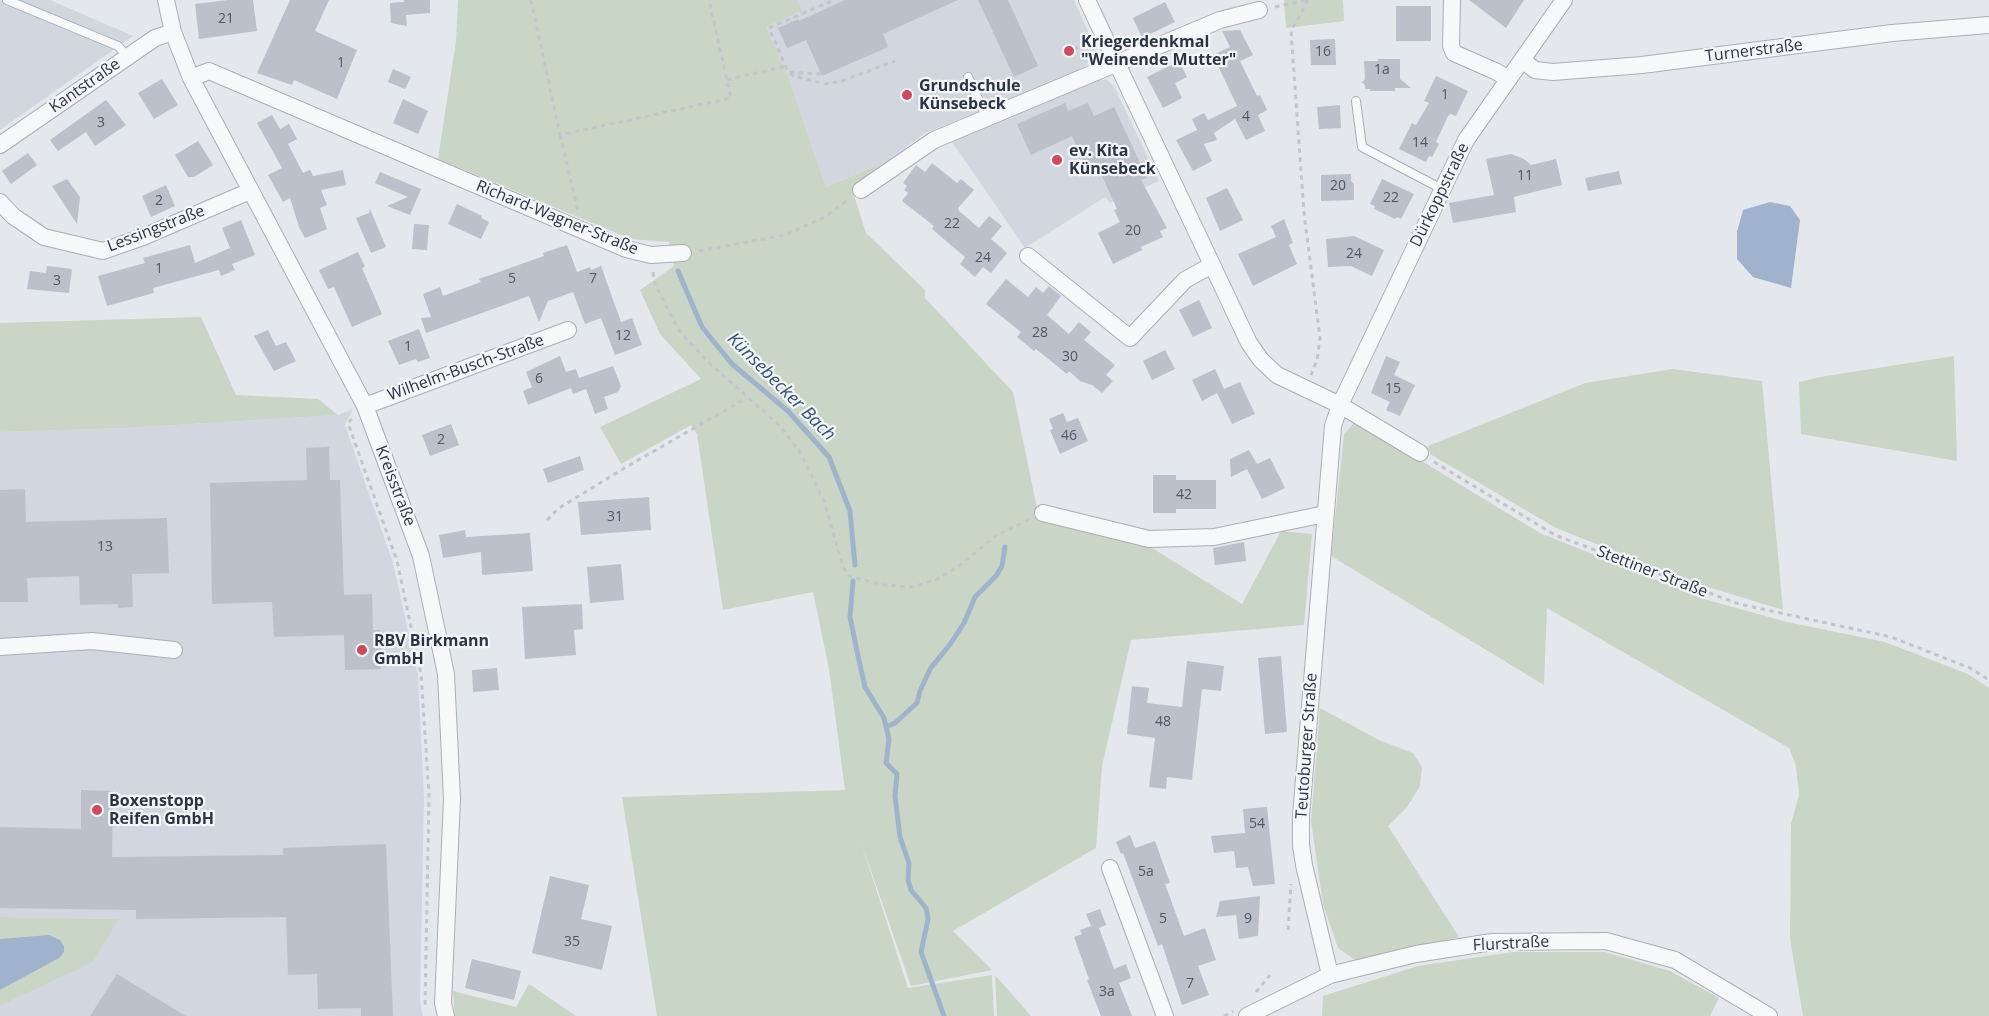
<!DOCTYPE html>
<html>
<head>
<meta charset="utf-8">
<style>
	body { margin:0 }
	canvas { display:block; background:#e4e7ec }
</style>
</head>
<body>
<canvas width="1989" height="1016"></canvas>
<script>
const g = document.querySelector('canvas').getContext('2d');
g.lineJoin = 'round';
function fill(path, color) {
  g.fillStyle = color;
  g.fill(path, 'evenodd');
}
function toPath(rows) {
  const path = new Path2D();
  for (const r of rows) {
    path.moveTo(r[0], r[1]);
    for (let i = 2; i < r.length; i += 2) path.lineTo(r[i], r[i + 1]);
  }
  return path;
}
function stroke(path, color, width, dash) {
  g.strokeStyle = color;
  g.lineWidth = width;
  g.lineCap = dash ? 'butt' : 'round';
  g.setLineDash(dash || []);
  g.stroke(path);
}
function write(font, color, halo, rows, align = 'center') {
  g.font = font + ' "Open Sans",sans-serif';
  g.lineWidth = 4.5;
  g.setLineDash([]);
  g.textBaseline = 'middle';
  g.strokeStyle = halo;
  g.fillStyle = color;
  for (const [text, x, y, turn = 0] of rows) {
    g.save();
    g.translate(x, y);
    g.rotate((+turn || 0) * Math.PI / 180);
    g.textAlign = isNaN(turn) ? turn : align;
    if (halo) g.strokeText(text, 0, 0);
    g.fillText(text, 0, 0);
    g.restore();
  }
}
const built = toPath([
	[0,0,50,0,133,36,0,130],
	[797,0,1074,0,1096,49,1091,59,1081,70,925,133,877,169,874,166,826,187,789,79,766,27,801,11],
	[1097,80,1107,80,1114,86,1159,181,1110,203,1105,197,1025,248,950,139],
	[353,409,345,425,393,563,418,675,424,798,420,1001,423,1016,0,1016,0,1006,92,963,118,919,0,917,0,432,127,428,338,415]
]);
const green = toPath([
	[458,0,797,0,802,11,766,27,789,79,826,187,875,166,877,169,852,189,866,233,925,290,925,298,1013,392,1039,518,1149,546,1242,604,1281,531,1312,534,1304,625,1131,640,1102,766,1096,848,953,931,992,970,911,986,861,842,908,988,992,975,994,1016,657,1016,622,797,845,790,829,669,813,592,723,610,697,434,691,425,621,464,600,427,701,379,660,334,640,290,674,266,669,242,631,239,438,159,456,41],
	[1284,0,1343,0,1344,21,1286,28],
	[201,317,236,395,318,399,338,415,127,428,0,432,0,323],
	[1954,356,1957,461,1801,434,1799,382,1820,377],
	[1673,369,1762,381,1783,610,1695,583,1556,528,1430,454,1428,446,1585,383],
	[1356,421,1540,533,1704,599,1787,622,1885,642,1968,674,1989,688,1989,1016,1803,1016,1790,939,1791,824,1799,795,1796,766,1789,748,1547,608,1544,685,1331,556,1344,434],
	[1320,708,1379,740,1413,753,1422,767,1420,786,1407,807,1388,826,1459,937,1358,962,1338,948,1323,904,1311,821],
	[0,917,119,919,92,963,0,1006],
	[1513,952,1605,952,1670,971,1719,998,1710,1016,1322,1016,1323,996,1418,966],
	[995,975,1031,1016,997,1016],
	[529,984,576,1016,455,1016,453,991,516,1007]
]);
const water = toPath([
	[1770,202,1790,206,1800,220,1791,288,1753,277,1737,259,1737,232,1743,210],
	[49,935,60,940,64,946,64,952,59,958,0,990,0,939]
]);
const stream = toPath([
	[678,271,702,327,732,364,788,411,829,457,850,511,855,565],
	[853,581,850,617,857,651,865,687,884,718,889,739,886,763,897,774,895,796,900,837,909,863,908,880,911,890,926,908,928,919,921,952,944,1016],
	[886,727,895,723,917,703,920,691,930,669,951,643,964,623,975,597,996,576,1002,566,1005,547]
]);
const building = toPath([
	[228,0,253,0,257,31,199,39,195,4],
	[290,0,329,0,315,31,357,50,337,99,294,80,292,85,257,73],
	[404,0,430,0,430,13,406,15,407,26,391,23,390,3,404,2],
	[845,0,958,0,883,34,888,47,822,76,806,40,787,48,778,28,798,19,799,21],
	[978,0,1008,0,1038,66,1014,77],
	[1469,0,1524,0,1506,28],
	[1165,2,1175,22,1142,38,1133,18],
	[1396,6,1431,6,1431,41,1396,41],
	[1240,30,1253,55,1240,61,1257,96,1260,95,1267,110,1258,115,1265,131,1246,140,1235,119,1214,133,1217,140,1204,144,1212,161,1193,171,1176,140,1197,130,1192,119,1204,113,1208,120,1237,106,1213,55,1230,47,1222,31],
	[1335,39,1336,65,1311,65,1310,40],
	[1378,59,1400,59,1400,79,1411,88,1395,88,1395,91,1370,91,1370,89,1365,89,1365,85,1362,82,1365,79,1364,61,1378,61],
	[1179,61,1187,77,1175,83,1182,98,1163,108,1147,77],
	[393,69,411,77,405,89,388,82],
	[1436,76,1468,91,1456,116,1451,114,1448,116,1436,142,1439,144,1432,157,1429,156,1426,162,1399,149,1412,123,1416,125,1429,103,1424,101],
	[162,79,178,105,154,119,138,93],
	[403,99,428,111,418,134,393,123],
	[106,100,126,125,95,146,86,132,58,151,50,140],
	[1065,103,1068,111,1088,103,1094,116,1114,107,1147,178,1141,180,1167,228,1160,231,1163,237,1141,247,1142,250,1113,264,1098,233,1120,222,1114,210,1117,209,1097,165,1087,170,1072,136,1031,155,1017,124],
	[1340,105,1341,128,1319,129,1317,107],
	[272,115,280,129,289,124,297,139,288,144,303,173,310,170,313,176,343,170,346,185,321,190,327,205,320,208,327,229,305,238,299,227,290,198,283,202,268,175,282,168,257,123],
	[198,141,213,165,194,177,188,177,175,155],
	[28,153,37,165,11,184,2,171],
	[1511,154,1524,159,1531,165,1556,159,1562,185,1514,197,1516,212,1453,223,1449,203,1494,195,1486,159],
	[932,163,957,183,961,179,974,190,958,208,959,211,979,228,989,216,1002,226,991,239,1007,253,991,273,983,267,975,277,960,264,965,257,932,229,934,226,902,201,908,193,904,190,907,186,903,183,916,165,925,172],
	[1619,171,1622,184,1588,191,1585,178],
	[380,172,421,189,410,215,387,206,408,197,375,183],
	[1351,174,1351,181,1354,184,1354,200,1321,201,1321,175],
	[67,179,80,197,77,224,52,186],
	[1382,179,1414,194,1401,219,1397,217,1395,219,1374,209,1375,206,1370,204],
	[166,185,175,206,151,217,142,196],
	[1227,188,1243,220,1220,231,1206,198],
	[457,204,482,216,481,218,489,222,481,239,448,224],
	[370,209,386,247,371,253,356,218,369,213],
	[1284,219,1293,243,1289,245,1297,264,1253,286,1238,254,1276,237,1271,226],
	[241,220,255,255,232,264,235,270,221,276,219,270,153,288,154,293,107,306,98,276,145,263,143,258,190,245,195,263,230,248,222,228],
	[414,224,429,225,427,250,412,249],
	[1354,236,1384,250,1372,276,1351,266,1328,267,1326,239],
	[567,245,577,272,590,267,591,270,601,266,621,322,632,318,642,345,615,355,601,318,585,324,573,292,548,301,539,322,529,296,426,333,421,318,431,317,423,294,440,287,443,296,481,282,479,279,544,256,543,253],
	[358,252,365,267,362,268,382,314,352,327,334,287,328,289,319,270],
	[47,266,72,269,69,293,27,289,30,271,46,273],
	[1006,279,1028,297,1036,287,1043,293,1049,286,1061,296,1047,315,1069,334,1079,322,1091,332,1084,340,1115,365,1106,375,1113,381,1102,393,1092,385,1080,381,1069,371,1067,374,1036,349,1034,351,1017,337,1021,332,986,304],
	[1199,300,1212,328,1193,337,1179,310],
	[419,329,430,358,418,362,416,359,399,365,388,341],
	[268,330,276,346,286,342,296,361,274,371,254,336],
	[1165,350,1175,369,1152,380,1143,361],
	[560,356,566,372,576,369,579,378,613,366,621,386,618,392,604,397,608,409,595,414,586,389,573,394,571,388,528,405,523,391,532,387,526,372],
	[1386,356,1400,362,1394,375,1415,385,1400,416,1386,410,1390,402,1371,393],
	[1215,369,1224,389,1240,382,1255,414,1232,424,1217,393,1202,401,1192,380],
	[1063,413,1067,422,1078,418,1088,441,1060,454,1050,430,1053,429,1049,419],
	[451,424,459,445,430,456,422,435],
	[329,447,330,480,340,480,344,595,372,594,373,630,380,630,381,669,345,670,344,635,274,637,272,602,212,604,210,483,307,480,306,448],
	[1249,450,1257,464,1270,458,1285,488,1262,499,1247,469,1231,477,1230,459],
	[580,456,584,470,548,483,543,469],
	[1153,475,1176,475,1176,480,1216,480,1216,509,1176,509,1176,513,1153,513],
	[25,489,26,522,167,518,169,573,132,574,133,607,118,608,118,604,80,605,79,576,27,578,28,602,0,602,0,490],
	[649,497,651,530,581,535,578,502],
	[465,530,466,537,530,533,533,571,482,575,481,552,443,558,439,535],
	[1244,542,1246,561,1215,565,1213,548],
	[621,564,624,600,590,603,587,567],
	[582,604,583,629,574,630,576,655,525,659,522,607],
	[1281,656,1287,732,1265,734,1258,658],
	[1187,661,1224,666,1221,691,1202,689,1192,780,1167,777,1166,789,1149,787,1155,738,1127,734,1132,686,1149,688,1147,703,1182,707],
	[497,668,499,690,473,692,472,670],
	[81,790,113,791,112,857,283,855,283,848,386,844,393,1016,361,1016,361,1008,318,1009,317,974,288,975,286,917,136,919,136,910,0,908,0,827,81,829],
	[1267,807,1275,884,1253,886,1248,867,1236,868,1234,851,1214,853,1211,836,1245,833,1243,809],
	[1130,835,1135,848,1155,841,1170,883,1165,884,1184,936,1205,928,1216,960,1198,966,1209,995,1182,1005,1162,944,1158,946,1123,853,1121,854,1116,842],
	[550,876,589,885,581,919,612,926,602,970,532,953],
	[1260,896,1258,936,1239,939,1236,915,1216,917,1220,901],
	[1100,909,1106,925,1099,928,1114,969,1126,964,1131,978,1119,983,1132,1016,1101,1016,1087,980,1089,979,1074,937,1082,934,1080,930,1091,926,1086,914],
	[472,959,521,971,514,1000,465,988],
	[117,974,166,1004,186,1016,90,1016]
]);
const path = toPath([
	[531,0,560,135,731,98,709,0],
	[1308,0,1291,31,1304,213,1320,338,1317,360,1311,375],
	[1275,7,1306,0],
	[1074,49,1084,45,1091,47],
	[790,73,794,76,825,84,842,81,895,61],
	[821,74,788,72,769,28,834,0],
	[727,80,786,66],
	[560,135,578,211],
	[699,251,785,235,825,217,849,199],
	[653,272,655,284,678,329,706,360,778,424,800,452,824,501,843,567,849,576,884,585,913,587,938,579,959,566,997,535,1030,519],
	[352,419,348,423,397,561,421,674,429,795,425,1006],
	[1434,462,1555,535,1739,604,1891,637,1970,668,1989,680],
	[547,520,559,508,628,466,738,403,746,397],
	[1288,930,1291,884],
	[1256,992,1270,975],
	[1224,1016,1233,1011]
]);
const service = toPath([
	[7,0,118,46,127,56],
	[968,77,987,118],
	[1356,101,1362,147,1442,189]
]);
const minor = toPath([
	[166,0,173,32,191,78,365,406,421,556,446,674,452,799,443,1003,446,1016],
	[1087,0,1249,343,1261,360,1277,375,1340,405,1420,453],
	[1452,0,1451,46,1454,53,1495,71,1509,79],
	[1522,60,1535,70,1553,72,1642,65,1892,33,1989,25],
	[191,78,209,71,626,249,651,255,683,253],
	[0,145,155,38,173,32],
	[861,190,934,140,1220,20,1259,10],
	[0,202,13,216,44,237,103,251,143,237,250,191],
	[1028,256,1130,338,1185,280,1212,265],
	[365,406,568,330],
	[1043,513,1149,539,1214,537,1325,514],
	[0,647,92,641,174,650],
	[1110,868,1165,1016],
	[1330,975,1304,865,1301,845,1301,816,1333,426,1340,405,1466,140,1564,0],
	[1247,1016,1330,975,1416,954,1492,942,1606,941,1675,960,1769,1016]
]);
const markers = [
	[1069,51,6,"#d1495b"],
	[907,95,6,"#d1495b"],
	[1057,160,6,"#d1495b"],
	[362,650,6,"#d1495b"],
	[97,810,6,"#d1495b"]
];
const numberNames = [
	["21",226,19],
	["16",1323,52],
	["1",341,63],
	["1a",1382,70],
	["1",1445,95],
	["4",1246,117],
	["3",101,123],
	["14",1420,143],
	["11",1525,176],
	["20",1338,186],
	["22",1391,198],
	["2",159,201],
	["22",952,224],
	["20",1133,231],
	["24",1354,254],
	["24",983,258],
	["1",159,269],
	["5",512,279],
	["7",593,279],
	["3",57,281],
	["28",1040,333],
	["12",623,336],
	["1",408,347],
	["30",1070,357],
	["6",539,379],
	["15",1393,389],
	["46",1069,436],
	["2",441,440],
	["42",1184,495],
	["31",615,517],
	["13",105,547],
	["48",1163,722],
	["54",1257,824],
	["5a",1146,872],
	["5",1163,919],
	["9",1248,919],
	["35",572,942],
	["7",1190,984],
	["3a",1107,992]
];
const poiNames = [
	["Kriegerdenkmal",1081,42],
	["\"Weinende Mutter\"",1081,60],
	["Grundschule",919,86],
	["Künsebeck",919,104],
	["ev. Kita",1069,151],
	["Künsebeck",1069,169],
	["RBV Birkmann",374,641],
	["GmbH",374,659],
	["Boxenstopp",109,801],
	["Reifen GmbH",109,819]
];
const streetNames = [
	["Turnerstraße",1754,51,-7],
	["Kantstraße",85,86,-35],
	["Dürkoppstraße",1440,195,-64],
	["Richard-Wagner-Straße",557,218,22],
	["Lessingstraße",156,229,-21],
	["Wilhelm-Busch-Straße",466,368,-20],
	["Kreisstraße",395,486,69],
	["Stettiner Straße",1652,572,21],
	["Teutoburger Straße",1307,746,-86],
	["Flurstraße",1511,944,-3]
];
const waterNames = [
	["Künsebecker Bach",781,387,45]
];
fill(built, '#d2d6de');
fill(green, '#c9d6c5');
fill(water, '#9fb4cc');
stroke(stream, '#9fb4cc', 5);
fill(building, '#bbc0ca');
stroke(service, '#a9aeb7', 10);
stroke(minor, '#a9aeb7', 18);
stroke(path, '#c2c5cb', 3, [4.5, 4.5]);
stroke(service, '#f7f8fa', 8);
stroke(minor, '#f7f8fa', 16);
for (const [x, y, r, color] of markers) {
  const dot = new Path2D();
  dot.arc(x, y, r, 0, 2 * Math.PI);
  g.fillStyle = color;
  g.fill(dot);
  stroke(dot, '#f4f6f9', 2);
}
write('14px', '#4f5766', null, numberNames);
write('bold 16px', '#2b3445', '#f4f6f9', poiNames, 'left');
write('16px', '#2b3445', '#f4f6f9', streetNames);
write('italic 18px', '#34527a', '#f4f6f9', waterNames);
</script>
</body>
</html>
